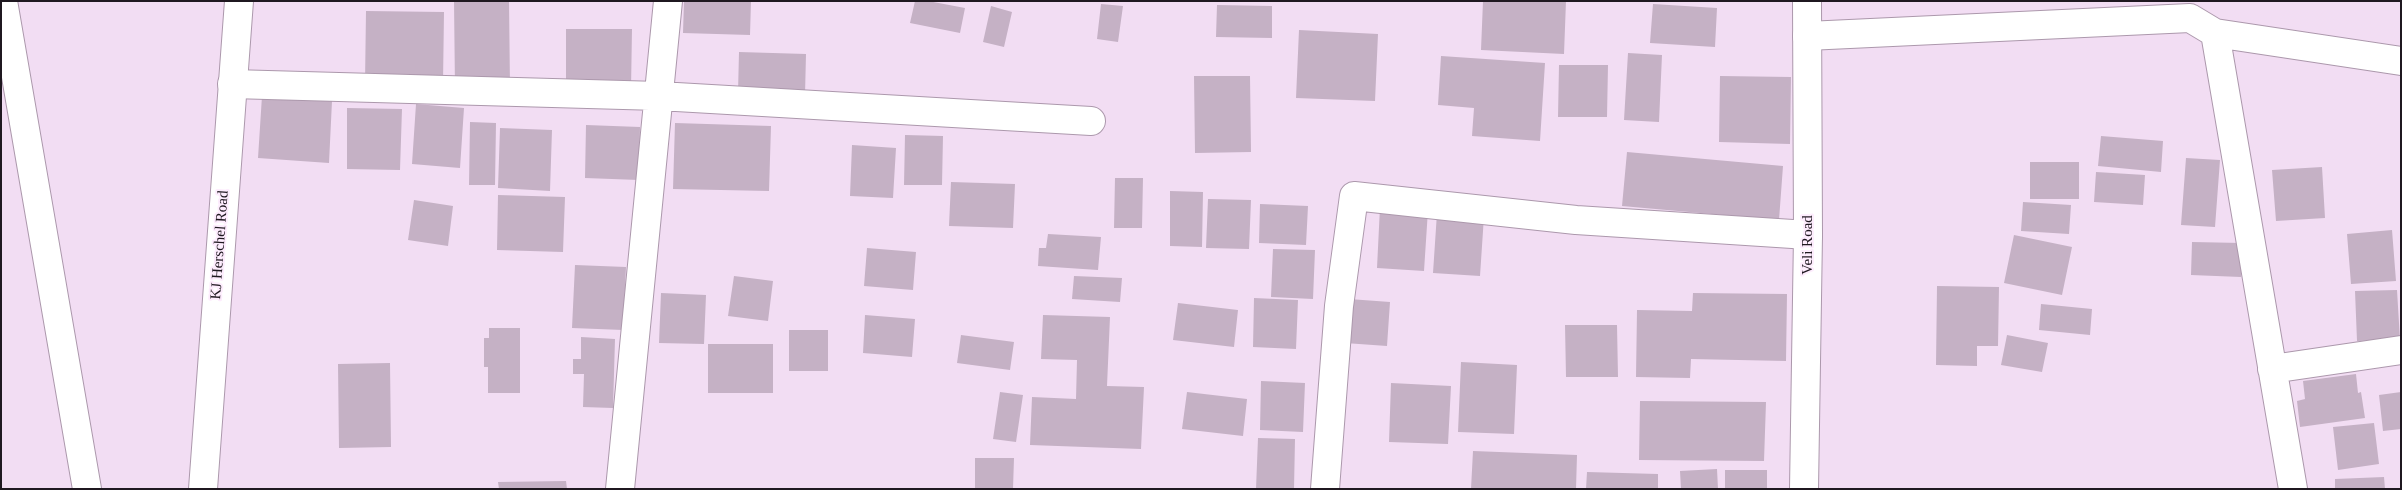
<!DOCTYPE html>
<html>
<head>
<meta charset="utf-8">
<style>
	body { margin:0 }
	#map { position:relative; width:2402px; height:490px; overflow:hidden; background:#f2ddf3; font-family:Georgia,serif }
	canvas { display:block }
	.frame { position:absolute; inset:0; border:2px solid #1f1820; pointer-events:none }
</style>
</head>
<body>
<div id="map">
<canvas width="2402" height="490"></canvas>
<div class="frame"></div>
</div>
<script>
const g = document.querySelector('canvas').getContext('2d');
g.lineJoin = 'round';
function fill(path, color) {
  g.fillStyle = color;
  g.fill(path, 'evenodd');
}
function toPath(rows) {
  const path = new Path2D();
  for (const r of rows) {
    path.moveTo(r[0], r[1]);
    for (let i = 2; i < r.length; i += 2) path.lineTo(r[i], r[i + 1]);
  }
  return path;
}
function stroke(path, color, width, dash) {
  g.strokeStyle = color;
  g.lineWidth = width;
  g.lineCap = dash ? 'butt' : 'round';
  g.setLineDash(dash || []);
  g.stroke(path);
}
function write(font, color, halo, rows, align = 'center') {
  g.font = font + ' Georgia,serif';
  g.lineWidth = 4;
  g.setLineDash([]);
  g.textBaseline = 'middle';
  g.strokeStyle = halo;
  g.fillStyle = color;
  for (const [text, x, y, turn = 0] of rows) {
    g.save();
    g.translate(x, y);
    g.rotate((+turn || 0) * Math.PI / 180);
    g.textAlign = isNaN(turn) ? turn : align;
    if (halo) g.strokeText(text, 0, 0);
    g.fillText(text, 0, 0);
    g.restore();
  }
}
const building = toPath([
	[454,1,509,1,510,88,455,89],
	[684,1,751,1,750,35,683,33],
	[915,1,928,1,965,8,960,33,910,23],
	[1483,1,1566,1,1564,54,1481,50],
	[1101,4,1123,6,1118,42,1097,39],
	[1653,4,1717,8,1715,47,1650,43],
	[1217,5,1272,6,1272,38,1216,37],
	[991,6,1012,12,1004,47,983,42],
	[366,11,444,12,443,83,365,83],
	[566,29,632,29,631,89,566,89],
	[1299,30,1378,34,1375,101,1296,98],
	[739,52,806,54,805,95,738,93],
	[1628,53,1662,55,1659,122,1624,120],
	[1441,56,1545,63,1540,141,1472,136,1474,108,1438,105],
	[1559,65,1608,65,1607,117,1558,117],
	[1194,76,1250,76,1251,152,1195,153],
	[1720,76,1791,77,1790,144,1719,142],
	[262,96,332,101,329,163,258,158],
	[416,104,464,108,460,168,412,164],
	[347,108,402,109,400,170,347,169],
	[470,122,496,123,495,185,469,185],
	[675,123,771,126,769,191,673,189],
	[586,125,640,127,639,180,585,178],
	[500,128,552,130,550,191,498,188],
	[905,135,943,136,942,185,904,185],
	[2101,136,2163,141,2161,172,2098,166],
	[852,145,896,148,893,198,850,196],
	[1627,152,1783,166,1779,220,1622,206],
	[2186,158,2220,160,2215,227,2181,225],
	[2030,162,2079,162,2079,199,2030,199],
	[2322,167,2325,218,2276,221,2272,170],
	[2096,172,2145,175,2143,205,2094,202],
	[1115,178,1143,178,1142,228,1114,228],
	[951,182,1015,184,1013,228,949,226],
	[1170,191,1203,192,1202,247,1170,246],
	[498,195,565,197,563,252,497,250],
	[1208,199,1251,200,1249,249,1206,248],
	[414,200,453,206,448,246,408,240],
	[2023,202,2071,205,2069,234,2021,231],
	[1260,204,1308,206,1306,245,1259,243],
	[1380,207,1428,210,1424,271,1377,268],
	[1437,213,1484,216,1480,276,1433,273],
	[2392,230,2396,281,2351,284,2347,234],
	[1048,234,1101,237,1098,270,1038,266,1039,248,1046,248],
	[2014,235,2072,247,2062,295,2004,283],
	[2192,242,2242,243,2241,277,2191,275],
	[867,248,916,252,913,290,864,286],
	[1273,249,1315,250,1313,299,1271,297],
	[575,265,626,267,623,330,572,328],
	[734,276,773,281,768,321,728,316],
	[1074,276,1122,278,1120,302,1072,299],
	[1937,286,1999,287,1998,346,1977,346,1977,366,1936,365],
	[2397,290,2400,340,2357,341,2355,291],
	[661,293,706,295,704,344,659,343],
	[1693,293,1787,294,1786,361,1691,359,1690,378,1636,377,1637,310,1692,311],
	[1254,298,1298,300,1296,349,1253,347],
	[1349,299,1390,302,1387,346,1345,343],
	[1178,303,1238,310,1234,347,1173,340],
	[2041,304,2092,309,2090,335,2039,330],
	[865,315,915,319,912,357,863,353],
	[1043,315,1110,317,1107,386,1144,387,1141,449,1030,445,1032,397,1076,399,1077,360,1041,359],
	[1565,325,1617,325,1618,377,1566,377],
	[489,328,520,328,520,393,488,393,488,367,484,367,484,338,489,338],
	[789,330,828,330,828,371,789,371],
	[961,335,1014,342,1010,370,957,363],
	[2007,335,2048,343,2042,372,2001,365],
	[581,337,615,339,613,408,583,407,584,374,573,374,573,359,581,359],
	[708,344,773,344,773,393,708,393],
	[1461,362,1517,365,1514,434,1458,432],
	[390,363,391,447,339,448,338,364],
	[2356,374,2358,393,2361,392,2365,418,2300,427,2297,401,2305,399,2303,381],
	[1261,381,1305,383,1303,432,1260,430],
	[1391,383,1451,386,1448,444,1389,442],
	[1000,392,1023,395,1016,442,993,439],
	[1187,392,1247,399,1243,436,1182,429],
	[2401,392,2401,429,2383,431,2379,395],
	[1640,401,1766,402,1764,461,1639,460],
	[2374,423,2379,464,2338,470,2333,427],
	[1258,438,1295,439,1294,489,1256,489],
	[1473,451,1577,455,1576,489,1471,489],
	[975,458,1014,458,1013,489,975,489],
	[1717,469,1718,489,1681,489,1680,471],
	[1725,470,1767,470,1767,489,1725,489],
	[1587,472,1658,474,1658,489,1586,489],
	[2384,477,2385,489,2335,489,2335,479],
	[566,481,567,489,499,489,498,482]
]);
const minor = toPath([
	[3,1,87,489],
	[2215,33,2293,489],
	[1807,36,2190,18,2215,33,2401,61],
	[232,84,659,96,1091,121],
	[2272,369,2401,350],
	[620,489,668,1],
	[1325,489,1339,306,1354,196,1576,220,1808,235]
]);
const secondary = toPath([
	[203,489,239,1],
	[1804,489,1808,235,1807,1]
]);
const streetNames = [
	["KJ Herschel Road",220,245,-86],
	["Veli Road",1808,245,-90]
];
fill(building, '#c5b1c5');
stroke(minor, '#ac98ac', 30);
stroke(secondary, '#ac98ac', 30);
stroke(minor, '#fff', 28);
stroke(secondary, '#fff', 28);
write('15px', '#1f1820', '#fdecfd', streetNames);
</script>
</body>
</html>
